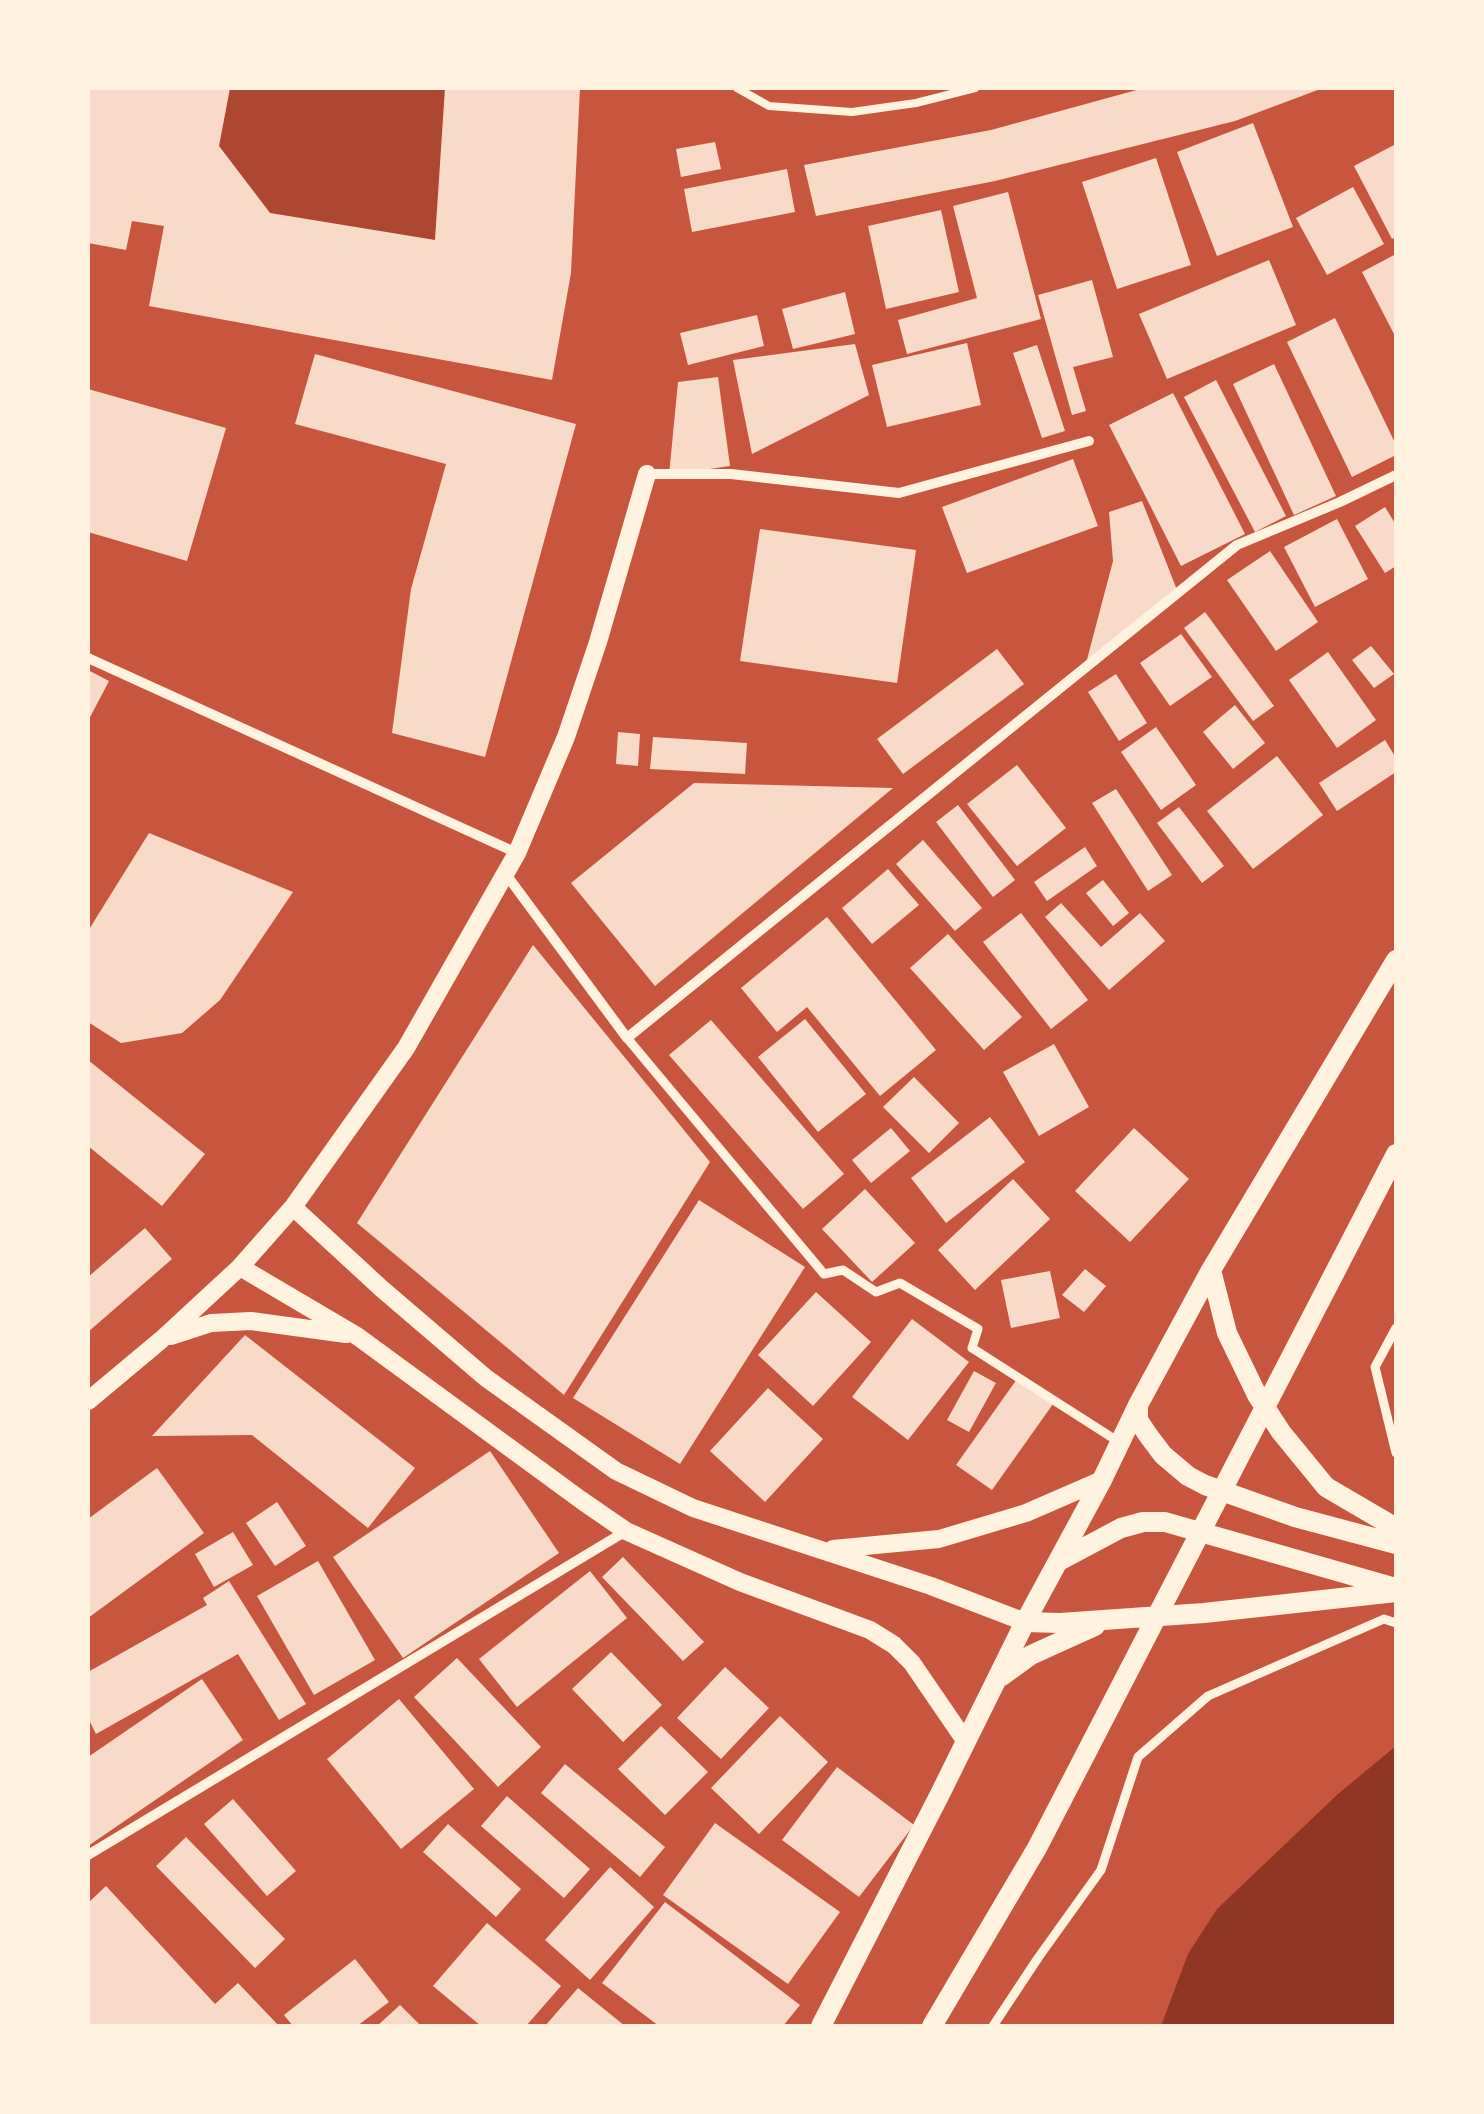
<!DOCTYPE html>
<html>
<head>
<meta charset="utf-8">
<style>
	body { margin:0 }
	#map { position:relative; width:1484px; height:2114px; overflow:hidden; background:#c8553d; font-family:Jost,sans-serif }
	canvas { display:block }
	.frame { position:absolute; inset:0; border:90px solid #fff3e0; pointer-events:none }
</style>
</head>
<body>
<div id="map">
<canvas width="1484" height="2114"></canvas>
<div class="frame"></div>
</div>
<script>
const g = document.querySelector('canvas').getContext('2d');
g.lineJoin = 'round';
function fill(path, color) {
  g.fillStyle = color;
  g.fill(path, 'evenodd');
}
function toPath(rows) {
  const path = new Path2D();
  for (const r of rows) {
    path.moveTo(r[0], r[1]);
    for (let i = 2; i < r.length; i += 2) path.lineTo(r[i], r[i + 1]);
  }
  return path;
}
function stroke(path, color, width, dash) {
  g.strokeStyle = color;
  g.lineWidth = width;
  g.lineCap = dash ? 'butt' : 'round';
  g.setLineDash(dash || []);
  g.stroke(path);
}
const green = toPath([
	[230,88,445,88,435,240,270,213,219,146]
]);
const water = toPath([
	[1396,1746,1396,2026,1161,2026,1188,1954,1217,1909,1338,1794]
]);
const building = toPath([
	[88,88,230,88,219,146,270,213,435,240,445,88,580,88,571,273,552,380,149,306,164,226,132,221,126,250,88,243],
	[1144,88,1323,88,1235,121,995,181,816,216,804,165,991,130],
	[1253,123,1293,227,1217,256,1177,152],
	[715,142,721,169,681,177,676,149],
	[1396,144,1396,237,1392,239,1354,166],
	[1156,158,1191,265,1117,289,1082,182],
	[787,169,795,212,692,232,684,189],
	[1353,187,1384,244,1327,275,1296,218],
	[1008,192,1041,319,907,354,898,320,977,298,953,206],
	[941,210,959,292,886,309,868,226],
	[1396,254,1396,338,1362,272],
	[1269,260,1296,325,1167,379,1139,314],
	[1092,280,1113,357,1073,367,1086,411,1072,415,1038,295],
	[845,292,855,334,793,349,782,309],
	[757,315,764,346,688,365,680,333],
	[1335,318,1396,445,1396,455,1352,477,1287,342],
	[967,343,981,405,887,427,872,365],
	[855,344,869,395,752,454,733,360],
	[1037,345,1065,431,1042,438,1013,353],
	[315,354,576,424,485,757,392,733,411,589,446,464,295,424],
	[1274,364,1336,496,1294,515,1233,384],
	[718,377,730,466,669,475,678,382],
	[1216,380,1286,516,1255,532,1184,397],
	[88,389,226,428,187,561,88,532],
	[1173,393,1245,534,1181,566,1109,425],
	[1073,459,1098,526,967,573,942,507],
	[1142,501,1179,595,1084,671,1113,561,1109,512],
	[1385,507,1396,525,1396,566,1385,573,1355,526],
	[1337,519,1368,579,1315,607,1284,547],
	[760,529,916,550,897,683,740,661],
	[1270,551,1318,622,1276,651,1227,580],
	[1205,612,1274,706,1253,721,1184,628],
	[1181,634,1212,677,1170,706,1140,663],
	[1371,646,1394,674,1374,688,1352,660],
	[997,649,1024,684,903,774,877,739],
	[1328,652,1376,720,1337,748,1289,680],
	[88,670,109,681,88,721],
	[1116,674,1147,723,1119,741,1088,692],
	[1235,705,1265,743,1233,769,1203,732],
	[1156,727,1196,785,1161,810,1121,752],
	[618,732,640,734,638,766,616,764],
	[653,737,747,743,745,774,650,769],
	[1385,740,1396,758,1396,772,1337,811,1319,783],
	[1277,756,1323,815,1253,869,1207,811],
	[1017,765,1066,828,1017,866,967,804],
	[694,783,893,788,655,986,571,883],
	[1116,789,1172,875,1148,891,1092,803],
	[958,805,1015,880,993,897,936,822],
	[1179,807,1224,866,1202,883,1157,823],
	[149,833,293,892,220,1000,182,1033,121,1043,88,1022,88,931],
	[923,840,982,908,955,931,896,864],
	[1085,847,1097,866,1047,901,1034,882],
	[888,869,919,905,872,944,842,908],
	[1103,880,1129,913,1113,926,1086,893],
	[1061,903,1101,947,1140,913,1165,941,1109,990,1045,917],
	[1021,913,1088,1000,1051,1029,983,942],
	[827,917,936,1050,880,1096,807,1007,777,1032,741,988],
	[948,934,1022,1017,984,1050,910,968],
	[533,945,710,1162,564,1395,357,1223],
	[805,1019,866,1094,818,1132,758,1057],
	[711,1020,844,1174,803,1209,669,1055],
	[1054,1044,1089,1107,1039,1136,1003,1072],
	[88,1060,205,1154,162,1206,88,1146],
	[914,1077,959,1123,929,1153,883,1107],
	[990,1117,1025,1162,946,1223,911,1178],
	[891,1128,910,1151,871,1183,852,1160],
	[1134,1128,1189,1179,1130,1242,1075,1191],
	[1013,1179,1050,1219,975,1290,938,1250],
	[865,1189,915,1243,872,1282,822,1229],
	[699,1200,805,1267,680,1464,573,1398],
	[145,1228,172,1259,88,1332,88,1277],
	[1085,1269,1106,1286,1084,1312,1062,1295],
	[1050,1271,1060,1318,1011,1328,1001,1280],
	[816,1292,871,1342,813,1406,758,1355],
	[912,1319,969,1362,908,1440,852,1397],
	[245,1335,415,1468,368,1528,252,1435,152,1436],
	[974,1371,996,1383,969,1432,947,1420],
	[1017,1379,1053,1404,992,1490,956,1465],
	[768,1388,823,1439,765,1502,710,1451],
	[490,1451,559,1553,403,1658,333,1557],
	[157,1468,204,1533,88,1618,88,1519],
	[277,1502,306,1546,275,1566,246,1523],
	[233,1532,253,1565,214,1587,195,1554],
	[623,1557,704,1642,683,1661,602,1577],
	[318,1561,375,1660,314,1695,257,1596],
	[590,1571,627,1618,517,1707,479,1659],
	[229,1581,306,1704,279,1720,238,1654,96,1734,88,1718,88,1672,207,1605,203,1598],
	[611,1652,662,1705,623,1742,572,1689],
	[457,1658,541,1747,498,1787,414,1697],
	[725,1667,769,1708,721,1759,677,1718],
	[202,1679,243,1740,88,1846,88,1757],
	[399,1699,474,1789,401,1849,327,1759],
	[780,1716,828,1762,759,1834,711,1788],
	[661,1726,708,1772,665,1815,618,1769],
	[565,1764,665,1847,640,1877,541,1793],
	[837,1767,914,1825,859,1897,782,1840],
	[507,1796,590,1869,564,1898,481,1826],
	[233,1799,296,1871,267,1896,204,1824],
	[715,1823,840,1912,788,1984,663,1895],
	[448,1824,521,1889,496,1917,423,1852],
	[186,1837,285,1939,255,1968,156,1866],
	[610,1867,654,1907,590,1980,545,1940],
	[106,1886,215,2004,238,1983,279,2026,88,2026,88,1903],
	[665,1902,800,2005,783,2026,659,2026,602,1983],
	[487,1923,561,1986,526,2026,481,2026,433,1986],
	[355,1959,389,2002,357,2026,293,2026,284,2015],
	[578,1988,625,2026,545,2026],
	[400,2005,421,2026,377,2026]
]);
const service = toPath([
	[737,88,769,106,852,112,916,103,975,88]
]);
const pedestrian = toPath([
	[627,1038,824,1274,843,1270,876,1292,900,1283,978,1329,972,1348,1119,1442],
	[1396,1328,1375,1367,1396,1453],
	[993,2026,1038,1958,1101,1870,1138,1757,1208,1696,1384,1619,1396,1623]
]);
const minor = toPath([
	[647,474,731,474,899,493,1089,441],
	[88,658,517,853],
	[505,873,627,1038,1237,545,1340,502,1396,475],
	[88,1855,626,1531]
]);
const tertiary = toPath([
	[293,1207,382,1289,486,1378,616,1471,693,1508,931,1586,1025,1622],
	[240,1267,357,1336,581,1500,626,1531,740,1582,870,1630,894,1645,912,1663,966,1742],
	[171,1336,211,1323,251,1321,346,1334],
	[88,1401,161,1340,240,1267,293,1207,406,1048,517,853,566,737,598,642,647,474],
	[833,1549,939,1539,1026,1513,1102,1480]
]);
const secondary = toPath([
	[1211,1270,1227,1333,1257,1395,1281,1432,1326,1487,1396,1528],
	[1138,1405,1138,1420,1148,1435,1163,1455,1188,1476,1205,1485,1295,1517,1396,1544],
	[1059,1561,1121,1528,1143,1522,1165,1522,1396,1588],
	[1025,1622,1060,1623,1204,1613,1396,1592],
	[1002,1676,1031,1655,1095,1626],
	[821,2026,940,1794,1025,1622,1102,1480,1138,1405,1211,1270,1396,960],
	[932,2026,1037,1848,1396,1154]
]);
fill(green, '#ae4732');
fill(water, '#8f3625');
fill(building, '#f7dbc8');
stroke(service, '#fff3e0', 8);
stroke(pedestrian, '#fff3e0', 9);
stroke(minor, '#fff3e0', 10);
stroke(tertiary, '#fff3e0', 18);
stroke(secondary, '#fff3e0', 20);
</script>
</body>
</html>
